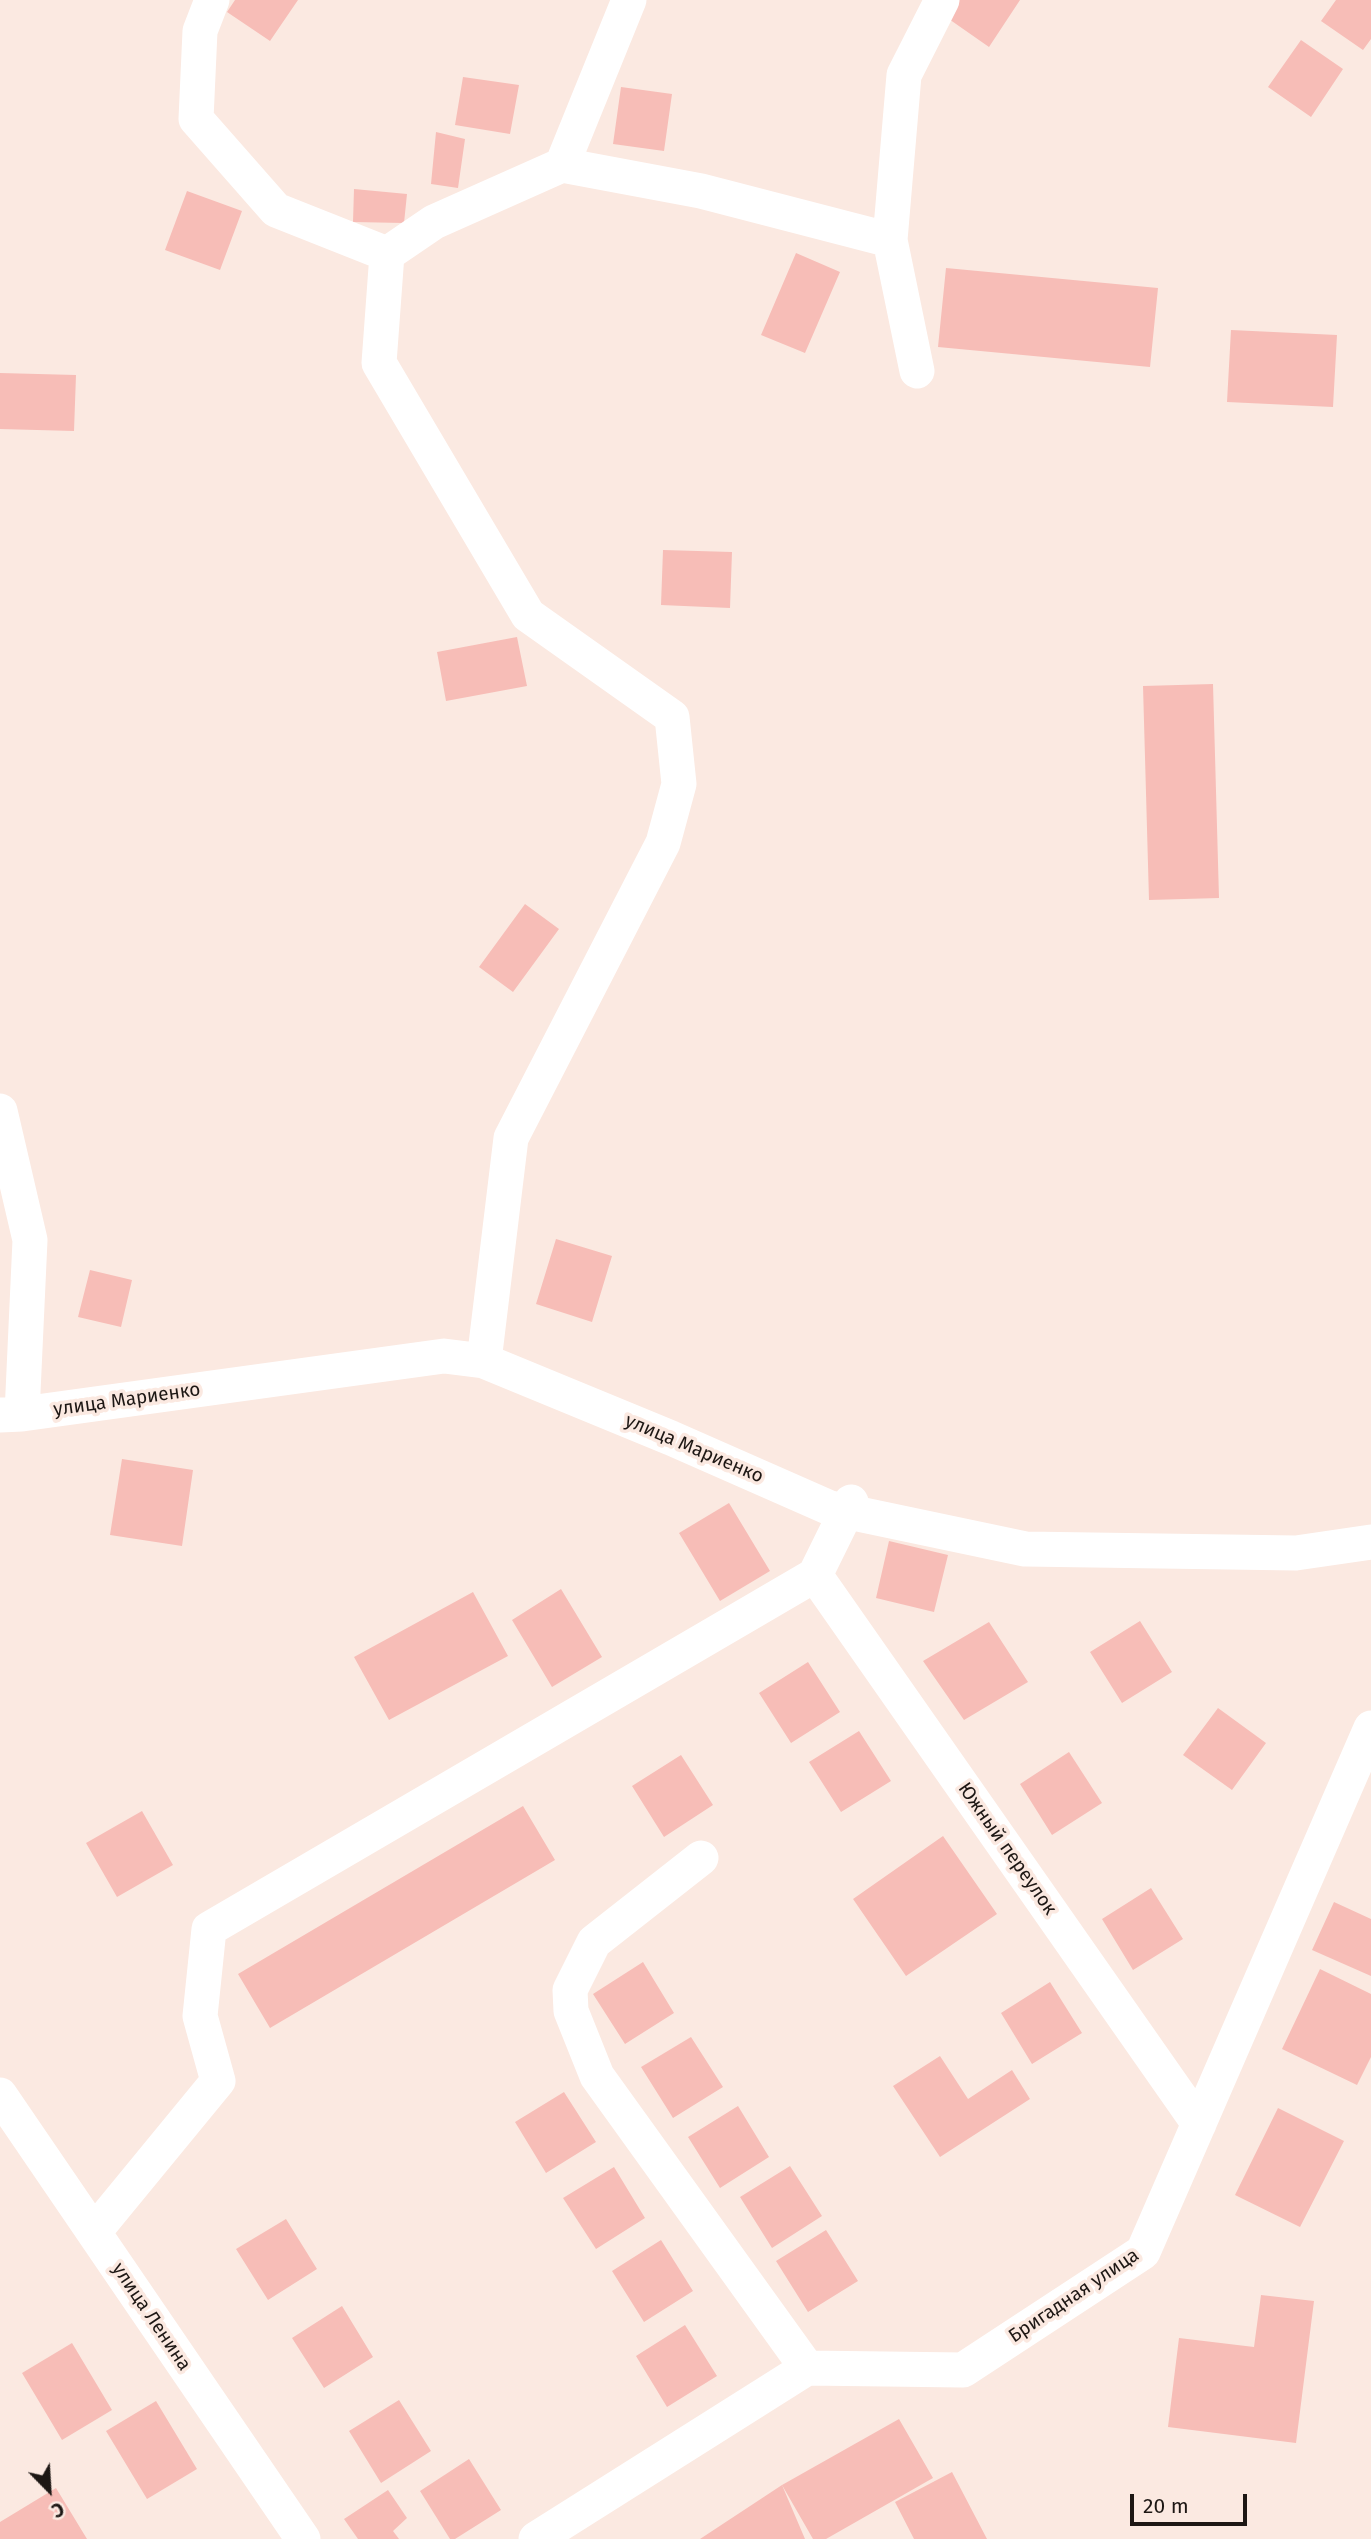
<!DOCTYPE html>
<html>
<head>
<meta charset="utf-8">
<style>
	body { margin:0 }
	#map { position:relative; width:1371px; height:2539px; overflow:hidden; background:#fbe9e1; font-family:"Fira Sans",sans-serif }
	canvas { display:block }
	.north { position:absolute; left:14px; top:2455px; width:70px; height:70px; -webkit-text-stroke:5px #fbe9e1; paint-order:stroke; rotate:156deg; font-size:19px; font-weight:700; line-height:28px; text-align:center; color:#1d1714 }
	.north::after { content:''; display:block; margin:auto; width:24px; height:32px; background:#1d1714; clip-path:polygon(50% 0,100% 100%,50% 72%,0 100%) }
	.scale { position:absolute; left:1130px; top:2494px; width:117px; height:32px; box-sizing:border-box; border:4px solid #1d1714; border-top:0; padding-left:9px; font-size:21px; line-height:24px; white-space:nowrap; color:#1d1714; -webkit-text-stroke:5px #fbe9e1; paint-order:stroke }
</style>
</head>
<body>
<div id="map">
<canvas width="1371" height="2539"></canvas>
<div class="north">С</div>
<div class="scale">20 m</div>
</div>
<script>
const g = document.querySelector('canvas').getContext('2d');
g.lineJoin = 'round';
function fill(path, color) {
  g.fillStyle = color;
  g.fill(path, 'evenodd');
}
function toPath(rows) {
  const path = new Path2D();
  for (const r of rows) {
    path.moveTo(r[0], r[1]);
    for (let i = 2; i < r.length; i += 2) path.lineTo(r[i], r[i + 1]);
  }
  return path;
}
function stroke(path, color, width, dash) {
  g.strokeStyle = color;
  g.lineWidth = width;
  g.lineCap = dash ? 'butt' : 'round';
  g.setLineDash(dash || []);
  g.stroke(path);
}
function write(font, color, halo, rows, align = 'center') {
  g.font = font + ' "Fira Sans",sans-serif';
  g.lineWidth = 7;
  g.setLineDash([]);
  g.textBaseline = 'middle';
  g.strokeStyle = halo;
  g.fillStyle = color;
  for (const [text, x, y, turn = 0] of rows) {
    g.save();
    g.translate(x, y);
    g.rotate((+turn || 0) * Math.PI / 180);
    g.textAlign = isNaN(turn) ? turn : align;
    if (halo) g.strokeText(text, 0, 0);
    g.fillText(text, 0, 0);
    g.restore();
  }
}
const building = toPath([
	[235,0,298,0,270,41,227,12],
	[958,0,1020,0,989,47,946,17],
	[1336,0,1371,0,1371,39,1363,50,1321,21],
	[1301,40,1343,69,1311,117,1268,87],
	[463,77,519,85,510,134,455,125],
	[621,87,672,94,664,151,613,144],
	[436,132,465,139,458,188,431,184],
	[354,189,407,194,404,223,353,222],
	[187,191,242,211,220,270,165,250],
	[796,253,840,272,805,353,761,335],
	[946,268,1158,288,1150,367,938,347],
	[1231,330,1337,335,1333,407,1227,402],
	[0,373,76,375,74,431,0,429],
	[663,550,732,552,730,608,661,605],
	[517,637,527,686,446,701,437,652],
	[1213,684,1219,898,1149,900,1143,686],
	[525,904,559,929,513,992,479,967],
	[556,1239,612,1256,592,1322,536,1304],
	[90,1270,132,1280,121,1327,78,1317],
	[122,1459,193,1470,182,1546,110,1535],
	[729,1503,770,1571,720,1601,679,1533],
	[889,1541,948,1555,934,1612,876,1598],
	[561,1589,602,1657,552,1687,512,1620],
	[473,1592,508,1656,389,1720,354,1657],
	[1140,1621,1172,1672,1122,1703,1090,1652],
	[989,1622,1028,1682,964,1720,923,1661],
	[808,1662,840,1712,791,1743,759,1693],
	[1218,1708,1266,1743,1232,1790,1183,1755],
	[859,1731,891,1781,841,1812,809,1762],
	[1069,1752,1102,1803,1052,1835,1020,1784],
	[681,1755,713,1805,664,1837,632,1786],
	[523,1806,555,1860,270,2028,238,1974],
	[142,1811,173,1865,117,1897,86,1843],
	[943,1836,997,1914,906,1976,853,1899],
	[1151,1888,1183,1939,1133,1970,1102,1919],
	[1334,1902,1371,1919,1371,1976,1312,1950],
	[643,1962,674,2013,625,2044,593,1994],
	[1320,1969,1371,1994,1371,2057,1357,2085,1282,2049],
	[1050,1982,1082,2033,1032,2064,1001,2013],
	[691,2037,723,2087,673,2118,641,2067],
	[940,2056,968,2099,1012,2070,1030,2099,940,2157,893,2086],
	[564,2092,596,2142,546,2173,515,2122],
	[738,2106,769,2157,720,2188,688,2137],
	[1278,2108,1344,2141,1300,2227,1235,2195],
	[790,2166,822,2216,772,2248,740,2197],
	[614,2167,645,2218,596,2249,563,2198],
	[286,2219,317,2269,268,2300,236,2249],
	[826,2230,858,2281,808,2312,776,2261],
	[661,2240,693,2291,644,2322,612,2271],
	[1261,2295,1314,2301,1296,2443,1168,2427,1179,2338,1254,2347],
	[342,2306,373,2357,324,2388,292,2338],
	[685,2325,717,2376,667,2407,636,2356],
	[72,2343,112,2410,62,2440,22,2373],
	[399,2400,431,2451,381,2483,349,2431],
	[156,2401,197,2469,147,2499,106,2431],
	[899,2419,933,2478,826,2539,813,2539,782,2485],
	[469,2459,501,2510,455,2539,450,2539,420,2491],
	[952,2472,987,2539,914,2539,895,2502],
	[782,2485,805,2539,700,2539],
	[56,2488,87,2539,0,2539,0,2522],
	[388,2490,407,2518,393,2531,399,2539,358,2539,344,2519]
]);
const minor = toPath([
	[212,0,200,31,196,119,276,210,387,254],
	[562,165,629,0],
	[387,254,379,363,528,615,672,717,679,784,663,843,511,1138,484,1361],
	[387,254,434,222,562,165,701,191,890,240],
	[917,371,890,240,904,75,942,0],
	[0,1111,30,1240,22,1414],
	[0,1415,22,1414,444,1356,484,1361,671,1438,830,1508,1025,1549,1296,1553,1371,1542],
	[815,1575,1199,2124],
	[701,1858,594,1942,570,1990,571,2011,597,2076,807,2368],
	[0,2095,303,2539],
	[94,2232,218,2081,200,2016,209,1929,815,1575,851,1502],
	[536,2539,807,2368,963,2370,1143,2252,1371,1728]
]);
const streetNames = [
	["улица Мариенко",127,1400,-8],
	["улица Мариенко",694,1449,23],
	["Южный переулок",1007,1849,55],
	["Бригадная улица",1074,2296,-34],
	["улица Ленина",151,2317,56]
];
fill(building, '#f7bdb7');
stroke(minor, '#fff', 35);
write('19px', '#1d1714', '#fbe9e1', streetNames);
</script>
</body>
</html>
